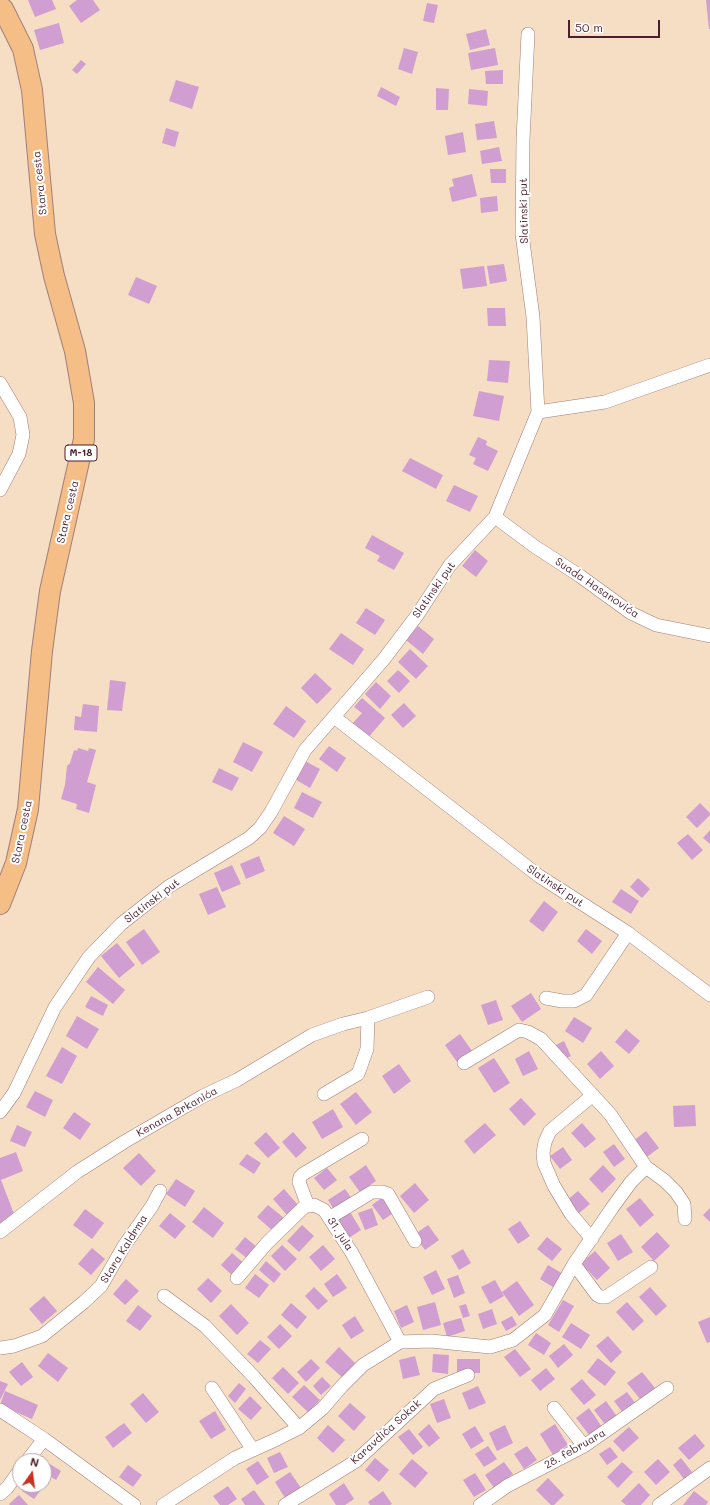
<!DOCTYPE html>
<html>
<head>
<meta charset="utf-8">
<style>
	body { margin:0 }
	#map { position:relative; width:710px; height:1505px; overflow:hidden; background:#f5dec4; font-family:Mali,sans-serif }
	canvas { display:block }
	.north { position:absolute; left:12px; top:1453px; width:40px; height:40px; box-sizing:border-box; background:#fff; border:1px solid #b7a5aa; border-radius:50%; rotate:14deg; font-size:11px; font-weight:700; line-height:16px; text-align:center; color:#4a1f2b }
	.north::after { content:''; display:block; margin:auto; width:14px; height:18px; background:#c8321e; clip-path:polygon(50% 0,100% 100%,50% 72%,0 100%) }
	.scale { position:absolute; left:568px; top:20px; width:92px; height:18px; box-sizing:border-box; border:2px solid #4a1f2b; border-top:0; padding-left:5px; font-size:12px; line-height:14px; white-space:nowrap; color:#4a1f2b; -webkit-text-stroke:3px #fff; paint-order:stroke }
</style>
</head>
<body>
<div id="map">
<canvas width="710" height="1505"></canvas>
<div class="north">N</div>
<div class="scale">50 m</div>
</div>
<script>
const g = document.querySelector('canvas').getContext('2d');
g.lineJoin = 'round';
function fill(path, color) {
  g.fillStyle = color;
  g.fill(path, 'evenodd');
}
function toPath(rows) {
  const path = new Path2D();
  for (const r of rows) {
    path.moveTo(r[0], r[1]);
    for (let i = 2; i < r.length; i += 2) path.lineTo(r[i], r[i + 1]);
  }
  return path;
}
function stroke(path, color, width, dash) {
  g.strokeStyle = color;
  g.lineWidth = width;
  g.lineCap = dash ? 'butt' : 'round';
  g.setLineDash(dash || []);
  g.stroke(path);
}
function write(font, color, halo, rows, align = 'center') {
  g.font = font + ' Mali,sans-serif';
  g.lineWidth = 4;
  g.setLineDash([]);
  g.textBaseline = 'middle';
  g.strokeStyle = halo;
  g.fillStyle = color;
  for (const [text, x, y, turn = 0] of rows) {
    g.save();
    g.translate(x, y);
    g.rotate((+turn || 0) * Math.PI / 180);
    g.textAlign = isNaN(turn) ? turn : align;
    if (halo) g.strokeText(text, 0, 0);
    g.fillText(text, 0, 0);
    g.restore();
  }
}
const building = toPath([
	[28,0,52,0,56,9,35,17],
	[77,0,93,0,100,10,81,23,69,6],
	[706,0,710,0,710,29,709,29],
	[427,3,438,5,434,23,423,21],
	[59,23,64,43,40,50,34,30],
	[486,29,490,45,470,50,466,34],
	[404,48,418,52,412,74,398,69],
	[495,48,498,65,471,70,468,53],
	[81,60,86,64,77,74,72,70],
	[503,70,503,84,486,84,485,71],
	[176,80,199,87,192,109,169,101],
	[381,87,400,97,396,106,377,96],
	[436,88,449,89,448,110,436,110],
	[469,89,488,91,487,106,468,104],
	[494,121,497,138,477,140,475,124],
	[166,128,179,132,175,147,162,143],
	[463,132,466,152,448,155,445,136],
	[499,147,502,161,482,164,480,151],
	[490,169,506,169,506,183,491,183],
	[472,174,477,196,452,202,449,188,454,186,452,179],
	[497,196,498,211,481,213,480,198],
	[504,264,507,281,490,284,487,266],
	[484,266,487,286,463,289,460,269],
	[136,277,157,286,149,304,128,295],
	[487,308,505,308,506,326,488,326],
	[489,360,510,361,508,383,487,381],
	[479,391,504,396,499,421,473,416],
	[478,437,487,441,486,445,498,451,488,471,473,464,476,458,469,455],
	[410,458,443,475,436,489,402,471],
	[454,485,478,496,470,512,446,501],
	[372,535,404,553,394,570,377,561,380,556,365,548],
	[475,550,488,561,476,577,462,566],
	[366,608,385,620,375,635,356,623],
	[418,626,434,639,423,654,406,640],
	[341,633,364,649,353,665,329,649],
	[410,649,428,666,416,679,398,662],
	[398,670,410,681,399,693,387,681],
	[315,673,332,689,317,704,301,688],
	[110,680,126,682,122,711,107,710],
	[376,682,391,696,380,709,365,694],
	[362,698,385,718,367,739,351,725,362,713,354,707],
	[404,703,416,716,403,728,391,715],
	[83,704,99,706,97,732,74,730,75,716,81,717],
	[286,706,306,721,294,738,273,724],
	[243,742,263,752,252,772,233,762],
	[329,746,346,758,337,772,319,759],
	[78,748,88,751,89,748,96,750,87,782,96,785,89,813,76,809,77,804,61,799,65,785,67,766,70,763,74,750,77,751],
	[303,760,320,769,310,788,293,778],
	[219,768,239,778,232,791,212,782],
	[302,792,322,802,313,818,294,808],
	[700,803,710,813,710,815,697,828,686,817],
	[284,816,305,829,294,846,273,833],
	[710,830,710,844,703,838],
	[688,834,703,850,692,860,677,843],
	[259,856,265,871,246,879,240,864],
	[232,865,241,884,222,892,214,873],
	[638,878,650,889,642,898,630,887],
	[217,887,226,907,208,915,199,894],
	[621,889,639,901,631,914,612,902],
	[544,901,558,912,543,932,529,921],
	[144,929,160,952,142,965,126,942],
	[586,929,602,941,592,954,577,941],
	[117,943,135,965,119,978,101,956],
	[98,967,125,990,113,1004,86,982],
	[531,993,541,1009,522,1022,511,1006],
	[91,996,108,1005,103,1016,85,1007],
	[496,1000,503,1020,488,1025,481,1005],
	[77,1016,99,1029,87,1049,66,1036],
	[574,1017,592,1028,583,1043,565,1031],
	[626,1029,640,1041,629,1054,615,1042],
	[460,1034,472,1051,457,1062,445,1045],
	[564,1041,571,1056,563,1060,556,1045],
	[62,1047,77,1056,62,1084,46,1076],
	[529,1051,538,1069,523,1076,515,1059],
	[601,1051,614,1066,600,1079,587,1064],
	[494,1058,510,1083,494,1093,478,1068],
	[399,1064,411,1081,394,1094,382,1076],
	[35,1091,53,1100,45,1117,26,1107],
	[356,1092,372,1112,356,1125,340,1104],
	[521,1098,536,1114,524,1126,509,1109],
	[695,1105,696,1126,674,1127,673,1106],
	[333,1109,343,1127,322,1139,312,1122],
	[74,1112,91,1124,80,1140,63,1128],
	[485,1123,496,1135,474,1154,464,1141],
	[582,1123,596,1139,585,1148,571,1133],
	[17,1125,32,1132,25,1147,10,1141],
	[646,1131,659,1148,644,1159,632,1142],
	[266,1132,280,1148,268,1158,254,1143],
	[293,1132,307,1148,296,1158,282,1142],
	[614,1144,625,1159,614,1167,603,1152],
	[563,1147,572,1160,560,1169,550,1156],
	[16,1152,23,1171,1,1180,16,1219,0,1225,0,1158],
	[139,1153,156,1171,141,1186,123,1168],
	[247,1154,261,1163,254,1174,239,1164],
	[366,1165,376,1181,360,1192,349,1177],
	[603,1165,616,1179,602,1193,589,1179],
	[327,1168,337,1180,324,1190,314,1178],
	[176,1179,195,1191,185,1207,166,1194],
	[415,1183,429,1200,414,1213,400,1196],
	[284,1189,298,1205,287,1215,273,1199],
	[345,1189,352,1199,335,1211,328,1200],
	[578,1191,590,1204,578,1214,566,1201],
	[384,1196,395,1212,383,1220,372,1205],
	[640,1198,654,1215,640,1227,626,1209],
	[268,1205,284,1218,273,1231,257,1217],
	[204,1207,224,1223,213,1238,192,1222],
	[372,1208,378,1225,365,1230,358,1213],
	[710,1208,710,1222,703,1215],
	[85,1209,104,1223,92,1239,73,1225],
	[350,1212,361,1230,349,1238,337,1220],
	[170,1213,186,1226,175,1239,159,1226],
	[520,1221,530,1236,518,1244,508,1229],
	[302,1225,314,1236,299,1252,287,1241],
	[428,1225,439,1240,425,1250,414,1235],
	[657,1232,670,1246,654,1261,641,1247],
	[621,1234,633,1252,618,1261,607,1243],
	[245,1237,258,1248,248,1259,235,1249],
	[547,1237,562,1249,552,1261,537,1249],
	[282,1245,297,1259,285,1271,271,1256],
	[323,1245,335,1259,321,1271,309,1257],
	[92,1248,105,1259,91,1275,78,1264],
	[463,1249,471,1263,459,1270,451,1256],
	[595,1251,610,1268,597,1280,581,1263],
	[232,1253,246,1265,234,1277,221,1265],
	[266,1261,281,1274,274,1283,259,1270],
	[548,1265,565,1275,556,1289,540,1279],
	[436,1270,445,1289,432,1295,423,1277],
	[255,1274,269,1285,259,1298,245,1288],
	[337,1274,347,1288,333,1297,324,1284],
	[458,1275,465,1293,454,1298,447,1279],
	[208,1278,222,1291,211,1303,197,1289],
	[126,1279,139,1291,125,1305,113,1294],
	[495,1280,504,1296,490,1304,481,1287],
	[517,1281,534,1305,519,1316,502,1292],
	[314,1287,328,1301,318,1310,305,1296],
	[650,1287,667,1306,656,1316,639,1297],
	[44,1296,57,1311,42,1324,29,1309],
	[563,1300,574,1306,559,1332,548,1325],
	[435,1302,441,1325,423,1330,417,1307],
	[627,1302,644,1321,633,1331,616,1312],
	[291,1303,307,1317,297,1329,281,1315],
	[231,1304,249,1323,237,1335,219,1316],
	[466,1304,470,1316,463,1318,459,1306],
	[138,1305,152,1316,140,1331,126,1321],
	[407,1305,414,1322,401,1328,394,1311],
	[492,1309,497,1324,483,1329,478,1314],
	[355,1316,364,1331,351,1339,342,1325],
	[512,1316,517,1325,506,1331,501,1322],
	[710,1317,710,1342,707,1343,698,1322],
	[461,1318,465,1331,447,1337,443,1323],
	[571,1323,590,1335,581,1349,562,1337],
	[280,1324,292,1336,279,1349,267,1337],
	[536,1333,551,1343,544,1355,528,1345],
	[608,1336,622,1352,611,1363,596,1346],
	[260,1340,271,1349,258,1363,247,1354],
	[564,1344,573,1355,558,1368,549,1356],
	[339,1347,355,1363,342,1377,325,1362],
	[515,1349,531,1369,520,1377,504,1357],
	[48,1353,68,1368,58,1382,38,1366],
	[433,1354,449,1355,448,1374,432,1372],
	[415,1356,420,1375,403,1379,399,1360],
	[598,1358,616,1372,605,1386,587,1372],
	[311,1359,320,1368,306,1382,297,1372],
	[457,1359,480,1359,480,1373,457,1373],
	[22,1362,33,1377,21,1386,9,1372],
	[283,1367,299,1383,288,1394,272,1378],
	[546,1368,555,1379,540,1391,531,1380],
	[642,1372,655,1388,640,1399,627,1383],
	[322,1377,331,1386,321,1395,313,1386],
	[582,1379,596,1395,584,1405,570,1389],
	[0,1381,8,1384,0,1400],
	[239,1383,246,1389,235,1403,228,1396],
	[304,1385,320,1400,308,1412,292,1397],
	[478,1386,486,1403,469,1410,462,1393],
	[5,1391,38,1405,32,1419,0,1405],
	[627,1392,636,1404,623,1413,614,1401],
	[143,1393,159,1412,146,1423,130,1404],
	[250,1396,262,1408,251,1420,238,1409],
	[444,1399,451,1418,437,1423,430,1404],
	[606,1401,618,1418,607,1427,594,1410],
	[350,1403,366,1417,354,1431,338,1416],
	[589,1408,602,1427,590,1436,576,1418],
	[215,1411,226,1430,211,1439,199,1421],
	[124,1423,132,1433,113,1448,105,1437],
	[429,1424,440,1438,429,1447,418,1434],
	[555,1424,568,1445,553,1455,540,1434],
	[328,1425,345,1440,333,1453,317,1438],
	[505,1425,513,1443,497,1451,489,1433],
	[475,1426,484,1441,471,1449,462,1434],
	[629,1427,639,1438,623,1452,613,1441],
	[409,1429,423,1447,413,1455,398,1437],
	[695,1434,705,1446,689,1460,678,1448],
	[488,1446,497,1459,484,1467,475,1454],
	[527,1446,537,1460,524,1469,514,1454],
	[610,1447,618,1457,607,1465,599,1454],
	[280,1452,288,1467,274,1473,267,1458],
	[375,1458,389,1470,379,1482,365,1470],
	[681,1458,692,1472,684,1479,673,1465],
	[412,1459,428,1473,415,1488,399,1474],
	[658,1459,670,1472,656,1485,644,1472],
	[45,1461,61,1471,56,1480,44,1472],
	[258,1461,269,1477,257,1485,246,1469],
	[504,1462,513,1474,494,1488,485,1475],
	[622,1462,633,1472,618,1488,607,1477],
	[128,1465,142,1475,133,1487,119,1477],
	[290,1472,301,1488,285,1498,275,1482],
	[475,1473,486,1490,474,1497,463,1480],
	[548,1478,564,1495,554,1505,551,1505,536,1490],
	[344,1483,354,1499,345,1505,336,1505,329,1494],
	[639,1483,650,1495,641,1505,626,1505,621,1501],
	[27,1485,40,1485,43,1487,34,1499,22,1491],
	[228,1486,237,1499,228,1505,220,1505,213,1496],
	[254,1490,265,1505,245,1505,241,1499],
	[383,1491,392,1504,390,1505,370,1505,368,1502],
	[694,1491,708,1502,706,1505,683,1505],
	[19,1495,28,1505,10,1505,9,1504]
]);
const street = toPath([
	[0,383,20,417,23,435,19,454,0,490],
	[538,412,605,402,710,365],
	[495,517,534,546,580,576,631,613,656,625,710,636],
	[334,717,539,876,628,933,710,995],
	[546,998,562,1001,574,1001,586,995,628,933],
	[464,1063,519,1030,528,1032,541,1039,610,1114,646,1167,665,1181,676,1192,684,1204,685,1219],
	[324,1094,358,1074,367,1049,368,1018],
	[0,1112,14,1093,55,1007,89,957,121,924,168,887,249,838,260,828,271,812,305,750,384,659,418,614,450,565,495,517,538,412,533,317,522,234,523,140,528,34],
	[308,1206,299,1182,300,1177,303,1174,362,1139],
	[329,1218,372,1192,382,1192,388,1194,415,1241],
	[0,1232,77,1172,124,1142,203,1096,237,1080,312,1035,343,1024,368,1018,428,997],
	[592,1239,571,1214,554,1186,544,1163,543,1153,545,1142,550,1131,593,1095],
	[574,1264,597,1295,601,1297,606,1297,651,1267],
	[237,1278,267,1243,304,1207,314,1205,324,1210,352,1253,400,1342],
	[164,1296,205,1326,254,1377,299,1428],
	[0,1348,14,1346,42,1336,84,1302,101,1286,124,1246,152,1206,160,1191],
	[212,1388,253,1450],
	[554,1408,584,1446],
	[0,1410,44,1439,134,1505],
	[27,1461,44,1439],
	[0,1494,7,1488,20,1470],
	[163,1505,235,1458,275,1440,299,1428,323,1408,342,1386,363,1365,400,1342,431,1341,490,1347,513,1340,545,1315,574,1264,612,1208,631,1182,646,1167],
	[285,1505,356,1461,434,1389,468,1375],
	[480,1505,507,1486,584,1446,667,1388],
	[659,1505,710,1468]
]);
const primary = toPath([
	[0,6,3,9,23,49,32,90,45,234,54,276,75,351,84,403,84,439,50,591,42,651,28,809,16,863,0,904]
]);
const shields = [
	[81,453,32]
];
const shieldNames = [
	["M-18",81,453]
];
const streetNames = [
	["Stara cesta",40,183,-96],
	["Slatinski put",524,211,-91],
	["Stara cesta",68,512,-77],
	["Suada Hasanovića",597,588,34],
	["Slatinski put",434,590,-55],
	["Stara cesta",22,832,-78],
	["Slatinski put",555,886,34],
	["Slatinski put",152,901,-37],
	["Kenana Brkanića",177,1112,-29],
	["31. jula",340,1234,57],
	["Stara Kaldrma",124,1249,-58],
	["Karavdića Sokak",386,1432,-42],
	["28. februara",575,1449,-30]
];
fill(building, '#d09ed0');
stroke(street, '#a07e78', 14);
stroke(primary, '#a07e78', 22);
stroke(street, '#fff', 13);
stroke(primary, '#f6be87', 20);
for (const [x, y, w] of shields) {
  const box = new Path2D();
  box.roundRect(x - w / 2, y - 8, w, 16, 3);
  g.fillStyle = '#fff';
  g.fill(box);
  stroke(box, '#4a1f2b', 1);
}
write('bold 10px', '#4a1f2b', null, shieldNames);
write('11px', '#4a1f2b', '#fff', streetNames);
</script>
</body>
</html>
